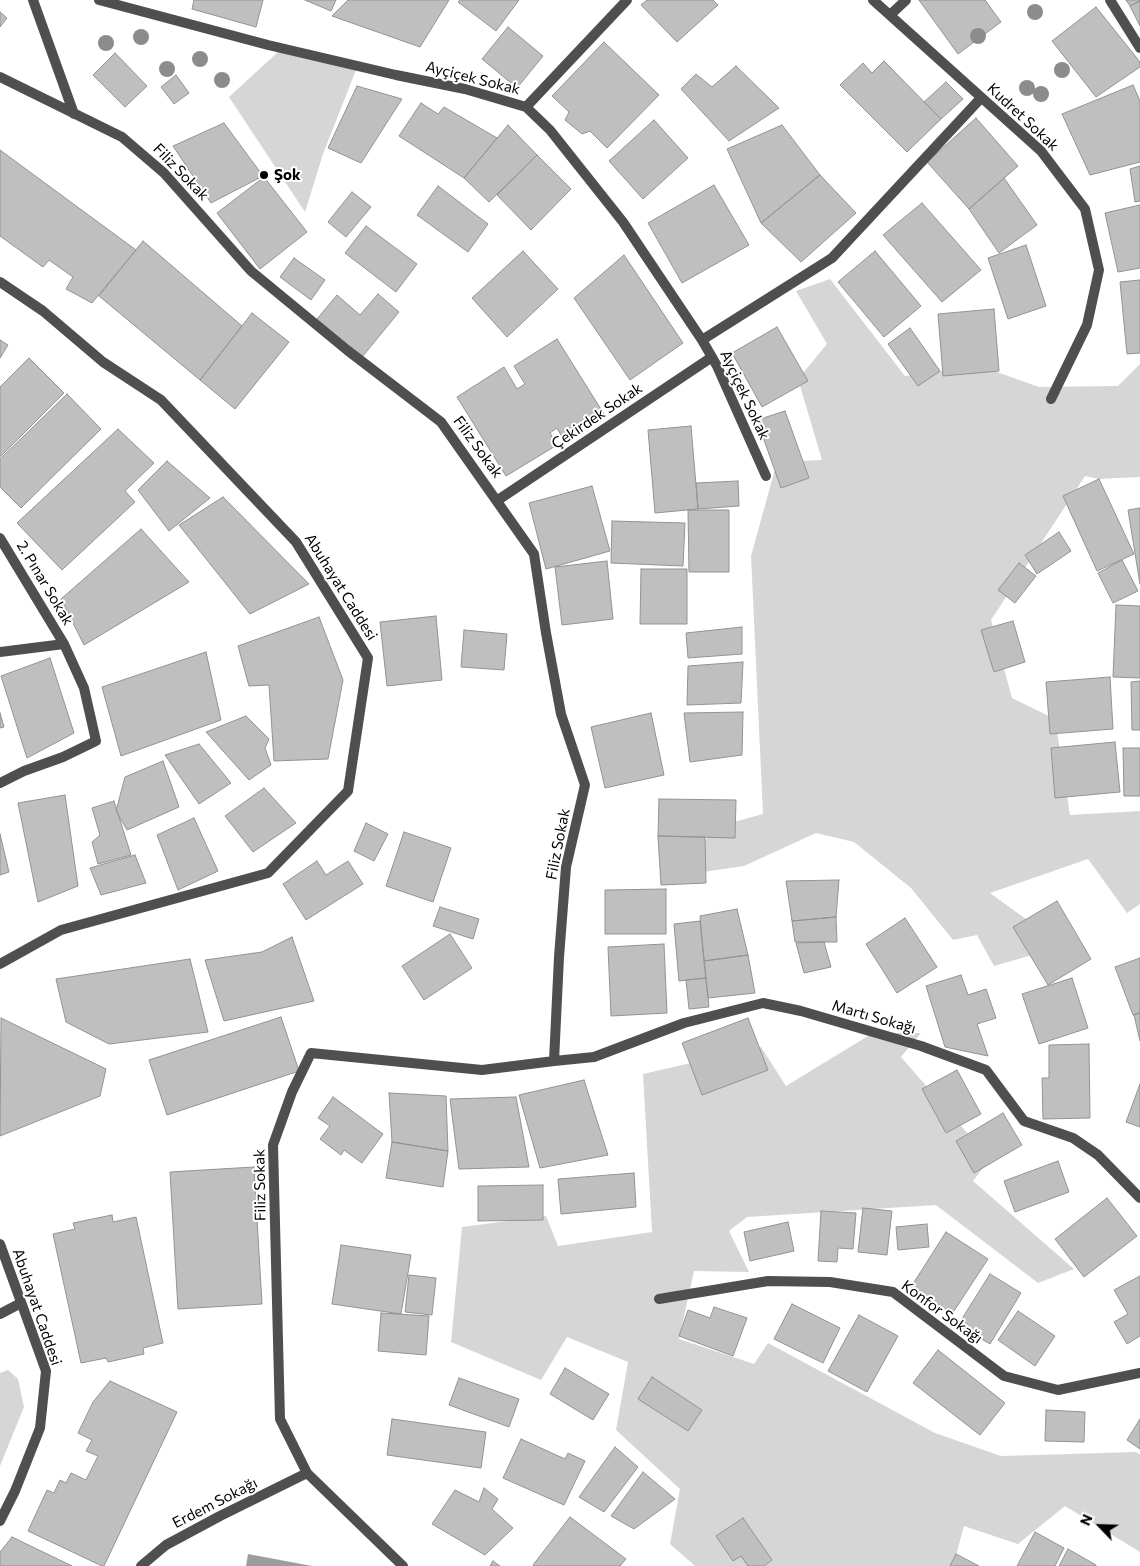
<!DOCTYPE html>
<html>
<head>
<meta charset="utf-8">
<style>
	body { margin:0 }
	#map { position:relative; width:1140px; height:1566px; overflow:hidden; background:#fff; font-family:Commissioner,sans-serif }
	canvas { display:block }
	.north { position:absolute; left:1075px; top:1501px; width:50px; height:50px; -webkit-text-stroke:4px #fff; paint-order:stroke; rotate:294deg; font-size:14px; font-weight:700; line-height:20px; text-align:center; color:#000 }
	.north::after { content:''; display:block; margin:auto; width:18px; height:22px; background:#000; clip-path:polygon(50% 0,100% 100%,50% 72%,0 100%) }
</style>
</head>
<body>
<div id="map">
<canvas width="1140" height="1566"></canvas>
<div class="north">N</div>
</div>
<script>
const g = document.querySelector('canvas').getContext('2d');
g.lineJoin = 'round';
function fill(path, color) {
  g.fillStyle = color;
  g.fill(path, 'evenodd');
}
function toPath(rows) {
  const path = new Path2D();
  for (const r of rows) {
    path.moveTo(r[0], r[1]);
    for (let i = 2; i < r.length; i += 2) path.lineTo(r[i], r[i + 1]);
  }
  return path;
}
function stroke(path, color, width, dash) {
  g.strokeStyle = color;
  g.lineWidth = width;
  g.lineCap = dash ? 'butt' : 'round';
  g.setLineDash(dash || []);
  g.stroke(path);
}
function write(font, color, halo, rows, align = 'center') {
  g.font = font + ' Commissioner,sans-serif';
  g.lineWidth = 4;
  g.setLineDash([]);
  g.textBaseline = 'middle';
  g.strokeStyle = halo;
  g.fillStyle = color;
  for (const [text, x, y, turn = 0] of rows) {
    g.save();
    g.translate(x, y);
    g.rotate((+turn || 0) * Math.PI / 180);
    g.textAlign = isNaN(turn) ? turn : align;
    if (halo) g.strokeText(text, 0, 0);
    g.fillText(text, 0, 0);
    g.restore();
  }
}
const green = toPath([
	[279,51,356,70,323,154,305,212,229,97],
	[830,279,905,376,980,366,1039,387,1118,386,1140,364,1140,477,1099,479,1085,476,991,620,1012,698,1055,719,1070,815,1140,811,1140,904,1127,913,1088,859,990,893,1063,946,994,966,977,935,953,940,911,888,854,842,816,833,744,866,689,874,712,828,763,814,751,556,777,462,822,460,798,379,827,344,796,291],
	[873,1033,921,1033,901,1057,990,1159,973,1181,1074,1269,1038,1283,936,1205,747,1217,729,1231,749,1272,694,1271,679,1339,754,1364,768,1343,935,1433,1001,1456,1136,1452,1140,1455,1140,1552,1065,1506,1018,1544,964,1526,953,1566,695,1566,670,1544,680,1489,616,1430,628,1362,567,1337,541,1380,451,1342,462,1227,546,1216,558,1246,652,1232,643,1074,761,1047,786,1086],
	[8,1370,18,1379,24,1407,0,1466,0,1373]
]);
const water = toPath([
	[248,1554,312,1566,246,1566]
]);
const building = toPath([
	[194,0,263,0,256,27,192,9,194,0],
	[305,0,336,0,331,11,305,0],
	[348,0,449,0,420,47,332,16,348,0],
	[460,0,519,0,496,31,458,2,460,0],
	[647,0,713,0,718,5,677,42,641,5,647,0],
	[919,0,985,0,1001,22,958,54,919,0],
	[1126,0,1140,0,1140,1,1130,6,1126,0],
	[1140,1,1140,26,1130,6,1140,1],
	[1096,7,1140,62,1140,67,1096,97,1052,41,1096,7],
	[0,12,7,18,0,27,0,12],
	[508,27,543,56,517,88,482,59,508,27],
	[604,42,659,95,607,148,590,131,582,134,565,120,569,112,552,96,604,42],
	[115,53,147,86,125,107,93,75,115,53],
	[884,61,941,119,907,152,840,85,863,63,872,73,884,61],
	[736,66,779,108,729,141,681,89,696,74,712,87,736,66],
	[176,75,189,93,174,104,161,87,176,75],
	[946,82,963,99,941,119,924,102,946,82],
	[1133,85,1140,101,1140,162,1090,175,1062,114,1133,85],
	[357,86,402,99,361,163,328,148,357,86],
	[421,103,438,114,444,107,497,138,464,178,399,136,421,103],
	[976,118,1018,166,969,209,927,162,976,118],
	[654,120,688,158,643,199,609,161,654,120],
	[224,123,263,176,211,203,173,146,224,123],
	[508,125,537,155,489,202,464,178,508,125],
	[782,125,820,175,761,223,727,149,782,125],
	[0,150,136,250,92,303,66,289,73,277,49,260,43,267,0,236,0,150],
	[537,155,571,189,531,230,497,195,537,155],
	[1140,166,1140,201,1135,202,1130,169,1140,166],
	[820,175,856,213,801,262,761,223,820,175],
	[264,177,307,232,260,269,217,213,264,177],
	[1004,178,1037,225,999,253,969,209,1004,178],
	[714,185,749,245,682,283,648,223,714,185],
	[438,186,488,224,468,252,417,215,438,186],
	[352,192,371,207,346,237,328,222,352,192],
	[922,203,981,270,942,302,883,235,922,203],
	[1140,205,1140,268,1118,272,1105,213,1140,205],
	[366,226,417,264,396,292,345,253,366,226],
	[143,241,242,326,200,380,99,296,143,241],
	[1026,245,1046,306,1008,319,988,258,1026,245],
	[523,251,558,289,507,337,472,298,523,251],
	[875,251,921,306,884,337,838,282,875,251],
	[624,255,683,343,630,380,574,298,624,255],
	[294,258,325,280,311,300,280,277,294,258],
	[1140,280,1140,353,1127,354,1120,282,1140,280],
	[378,294,399,312,362,357,317,319,337,295,360,315,378,294],
	[994,309,999,371,943,376,938,314,994,309],
	[252,313,289,342,235,409,200,380,252,313],
	[777,327,808,381,762,407,732,353,777,327],
	[910,328,940,371,918,386,888,344,910,328],
	[557,339,604,414,563,439,557,428,550,433,557,445,506,476,457,397,504,367,517,389,525,384,514,366,557,339],
	[0,340,8,345,0,358,0,340],
	[29,358,64,393,0,457,0,387,29,358],
	[67,394,101,429,21,508,0,487,0,459,67,394],
	[785,411,809,478,781,488,757,420,785,411],
	[691,426,698,509,655,513,648,430,691,426],
	[118,429,154,463,125,491,135,502,62,570,17,523,118,429],
	[167,461,210,498,169,531,138,490,167,461],
	[1099,479,1134,554,1097,571,1063,496,1099,479],
	[738,481,739,506,698,509,696,483,738,481],
	[592,486,610,551,546,569,529,503,592,486],
	[223,497,309,584,250,614,179,525,223,497],
	[1140,508,1140,584,1128,510,1140,508],
	[688,510,729,510,729,572,689,572,688,510],
	[612,521,685,523,683,566,611,563,612,521],
	[141,529,189,582,84,645,61,599,141,529],
	[1059,532,1071,551,1037,574,1025,555,1059,532],
	[1122,560,1138,591,1113,603,1098,573,1122,560],
	[607,561,613,619,562,625,555,567,607,561],
	[1019,563,1036,576,1015,603,998,590,1019,563],
	[641,569,687,569,687,624,640,624,641,569],
	[1116,605,1140,606,1140,678,1113,677,1116,605],
	[436,616,442,680,387,686,380,622,436,616],
	[319,617,343,680,328,759,274,761,269,685,249,686,238,646,319,617],
	[1013,621,1025,662,994,672,981,630,1013,621],
	[742,627,742,654,688,658,686,633,742,627],
	[464,630,507,634,504,670,461,667,464,630],
	[206,652,221,720,121,756,102,687,206,652],
	[50,658,74,733,27,758,1,676,50,658],
	[743,662,741,703,687,705,688,666,743,662],
	[1110,677,1113,729,1050,734,1046,682,1110,677],
	[1140,681,1140,730,1132,730,1131,682,1140,681],
	[743,712,742,755,690,762,684,713,743,712],
	[0,713,4,727,0,728,0,713],
	[651,713,664,775,605,788,591,727,651,713],
	[246,716,269,739,265,748,271,765,249,780,206,732,246,716],
	[1115,742,1120,792,1055,798,1051,748,1115,742],
	[199,744,231,783,199,804,165,755,199,744],
	[1123,748,1140,748,1140,796,1124,796,1123,748],
	[163,761,179,807,127,830,116,811,125,777,163,761],
	[264,788,296,823,253,852,225,816,264,788],
	[65,795,78,886,38,902,18,803,65,795],
	[659,799,736,800,735,838,658,836,659,799],
	[114,801,131,855,98,864,92,842,100,835,92,808,114,801],
	[194,818,218,871,178,890,157,835,194,818],
	[366,823,388,834,374,861,354,851,366,823],
	[404,832,451,848,433,902,386,886,404,832],
	[0,834,9,872,0,875,0,834],
	[658,836,705,837,706,883,661,885,658,836],
	[135,855,146,883,101,895,90,868,135,855],
	[317,861,326,875,348,861,363,884,306,920,283,884,317,861],
	[839,880,836,917,792,921,786,881,839,880],
	[666,889,666,934,605,934,605,890,666,889],
	[1057,901,1091,959,1048,985,1013,927,1057,901],
	[440,907,479,919,473,939,433,926,440,907],
	[737,909,748,955,704,961,700,916,737,909],
	[836,917,837,942,795,942,792,921,836,917],
	[905,918,937,967,897,993,866,944,905,918],
	[700,921,706,978,679,981,674,924,700,921],
	[450,934,472,968,424,1000,402,966,450,934],
	[292,937,314,1001,224,1021,205,960,262,952,292,937],
	[824,942,831,967,804,973,796,943,824,942],
	[664,944,667,1013,611,1016,608,947,664,944],
	[748,955,755,993,708,998,704,961,748,955],
	[1140,958,1140,1012,1133,1015,1115,967,1140,958],
	[190,959,208,1032,109,1044,66,1022,56,979,190,959],
	[961,975,968,995,986,989,996,1018,977,1024,988,1056,945,1047,926,986,961,975],
	[706,978,709,1007,689,1009,686,980,706,978],
	[1072,978,1088,1028,1039,1044,1022,994,1072,978],
	[1140,1013,1140,1041,1134,1015,1140,1013],
	[281,1017,299,1071,167,1115,149,1060,281,1017],
	[1,1018,106,1069,100,1096,0,1136,1,1018],
	[748,1018,768,1070,702,1095,682,1043,748,1018],
	[1089,1044,1090,1118,1043,1119,1042,1078,1049,1078,1049,1045,1089,1044],
	[957,1070,981,1114,946,1133,922,1089,957,1070],
	[584,1080,608,1155,540,1168,519,1095,584,1080],
	[1140,1084,1140,1127,1126,1122,1140,1084],
	[389,1093,446,1096,448,1151,392,1142,389,1093],
	[333,1097,383,1134,362,1163,344,1150,341,1155,320,1139,330,1126,318,1118,333,1097],
	[516,1097,529,1167,459,1169,450,1099,516,1097],
	[1003,1113,1022,1145,974,1173,956,1141,1003,1113],
	[392,1142,448,1151,443,1187,386,1178,392,1142],
	[1058,1161,1069,1192,1015,1212,1004,1181,1058,1161],
	[254,1167,262,1304,178,1309,170,1172,254,1167],
	[634,1173,636,1207,561,1214,558,1179,634,1173],
	[543,1185,543,1220,478,1221,478,1186,543,1185],
	[1107,1198,1137,1236,1084,1277,1055,1239,1107,1198],
	[863,1208,892,1211,887,1255,858,1252,863,1208],
	[821,1211,856,1213,853,1249,838,1248,837,1262,818,1261,821,1211],
	[112,1215,113,1222,136,1217,163,1343,143,1348,144,1354,108,1362,106,1358,81,1363,53,1234,75,1229,73,1223,112,1215],
	[788,1222,794,1251,750,1261,744,1232,788,1222],
	[927,1224,929,1247,898,1250,896,1227,927,1224],
	[946,1232,988,1259,952,1314,911,1287,946,1232],
	[341,1245,411,1255,401,1314,332,1304,341,1245],
	[990,1274,1021,1293,990,1344,958,1325,990,1274],
	[409,1275,436,1278,432,1315,405,1312,409,1275],
	[1140,1276,1140,1336,1127,1344,1114,1322,1128,1314,1114,1290,1140,1276],
	[792,1304,840,1328,823,1363,774,1339,792,1304],
	[714,1307,747,1318,733,1356,679,1336,688,1310,710,1318,714,1307],
	[1018,1311,1055,1336,1035,1366,998,1340,1018,1311],
	[381,1313,429,1316,426,1355,378,1351,381,1313],
	[859,1315,898,1336,867,1392,828,1371,859,1315],
	[938,1350,1005,1403,980,1435,913,1383,938,1350],
	[565,1368,609,1394,593,1420,550,1394,565,1368],
	[652,1377,702,1410,688,1431,638,1399,652,1377],
	[459,1378,519,1399,509,1427,449,1405,459,1378],
	[110,1381,177,1412,104,1566,102,1566,28,1531,47,1490,54,1493,60,1480,66,1483,71,1473,86,1480,98,1456,86,1451,92,1440,78,1433,93,1402,110,1381],
	[1046,1410,1085,1412,1084,1442,1045,1441,1046,1410],
	[392,1419,486,1432,481,1468,387,1455,392,1419],
	[1140,1419,1140,1449,1127,1440,1140,1419],
	[521,1439,565,1459,568,1453,585,1461,564,1505,503,1478,521,1439],
	[615,1447,638,1467,604,1512,579,1497,615,1447],
	[643,1472,675,1499,634,1529,611,1516,643,1472],
	[484,1488,498,1499,492,1509,513,1528,485,1555,432,1524,455,1490,479,1502,484,1488],
	[570,1517,626,1559,620,1566,534,1566,533,1565,570,1517],
	[743,1518,772,1560,764,1566,748,1566,741,1556,733,1561,716,1536,743,1518],
	[1035,1532,1064,1548,1055,1566,1017,1566,1035,1532],
	[12,1537,72,1566,0,1566,0,1552,12,1537],
	[1068,1549,1096,1565,1096,1566,1059,1566,1068,1549],
	[956,1554,979,1566,950,1566,956,1554],
	[493,1561,500,1566,490,1566,493,1561]
]);
const street = toPath([
	[33,0,74,114],
	[99,0,268,45,396,75,465,89,526,107,550,130,623,222,702,340,717,366,766,476],
	[873,0,1041,151,1085,209,1099,270,1087,325,1051,399],
	[1110,0,1140,48],
	[890,15,906,0],
	[0,77,122,137,164,173,251,271,347,350,441,422,534,554,546,633,561,714,585,785,566,867,559,957,554,1061,482,1070,311,1053,292,1092,273,1145,280,1419,307,1473,403,1566],
	[526,107,627,0],
	[0,282,43,311,103,362,161,400,296,542,368,658,348,791,268,873,61,930,0,964],
	[702,340,832,258,981,98],
	[498,500,712,357],
	[0,538,64,644,84,688,96,741,63,757,24,771,0,783],
	[0,652,64,644],
	[554,1061,594,1057,684,1023,763,1003,801,1011,921,1046,986,1070,1024,1121,1073,1138,1098,1155,1140,1198],
	[0,1244,46,1371,40,1428,15,1491,0,1521],
	[659,1299,768,1281,830,1282,893,1292,1004,1376,1058,1390,1140,1373],
	[0,1314,21,1303],
	[141,1566,166,1545,220,1516,307,1473]
]);
const trees = [
	[1035,12],
	[978,36],
	[141,37],
	[106,43],
	[200,59],
	[167,69],
	[1062,70],
	[222,80],
	[1027,88],
	[1041,94]
];
const markers = [
	[264,175,5,"#000"]
];
const streetNames = [
	["Ayçiçek Sokak",473,78,14],
	["Kudret Sokak",1023,117,43],
	["Filiz Sokak",181,172,46],
	["Ayçiçek Sokak",745,395,65],
	["Çekirdek Sokak",597,416,-34],
	["Filiz Sokak",478,447,54],
	["2. Pınar Sokak",45,583,59],
	["Abuhayat Caddesi",341,587,58],
	["Filiz Sokak",558,844,-79],
	["Martı Sokağı",874,1017,16],
	["Filiz Sokak",260,1185,-91],
	["Abuhayat Caddesi",37,1307,71],
	["Konfor Sokağı",942,1312,36],
	["Erdem Sokağı",215,1503,-27]
];
const poiNames = [
	["Şok",274,175]
];
fill(green, '#d6d6d6');
fill(water, '#9d9d9d');
fill(building, '#bfbfbf');
stroke(building, '#939393', 1);
stroke(street, '#4f4f4f', 10);
g.fillStyle = '#8c8c8c';
for (const [x, y] of trees) {
  g.beginPath();
  g.arc(x, y, 8, 0, 2 * Math.PI);
  g.fill();
}
for (const [x, y, r, color] of markers) {
  const dot = new Path2D();
  dot.arc(x, y, r, 0, 2 * Math.PI);
  g.fillStyle = color;
  g.fill(dot);
  stroke(dot, '#fff', 2);
}
write('15px', '#000', '#fff', streetNames);
write('bold 15px', '#000', '#fff', poiNames, 'left');
</script>
</body>
</html>
